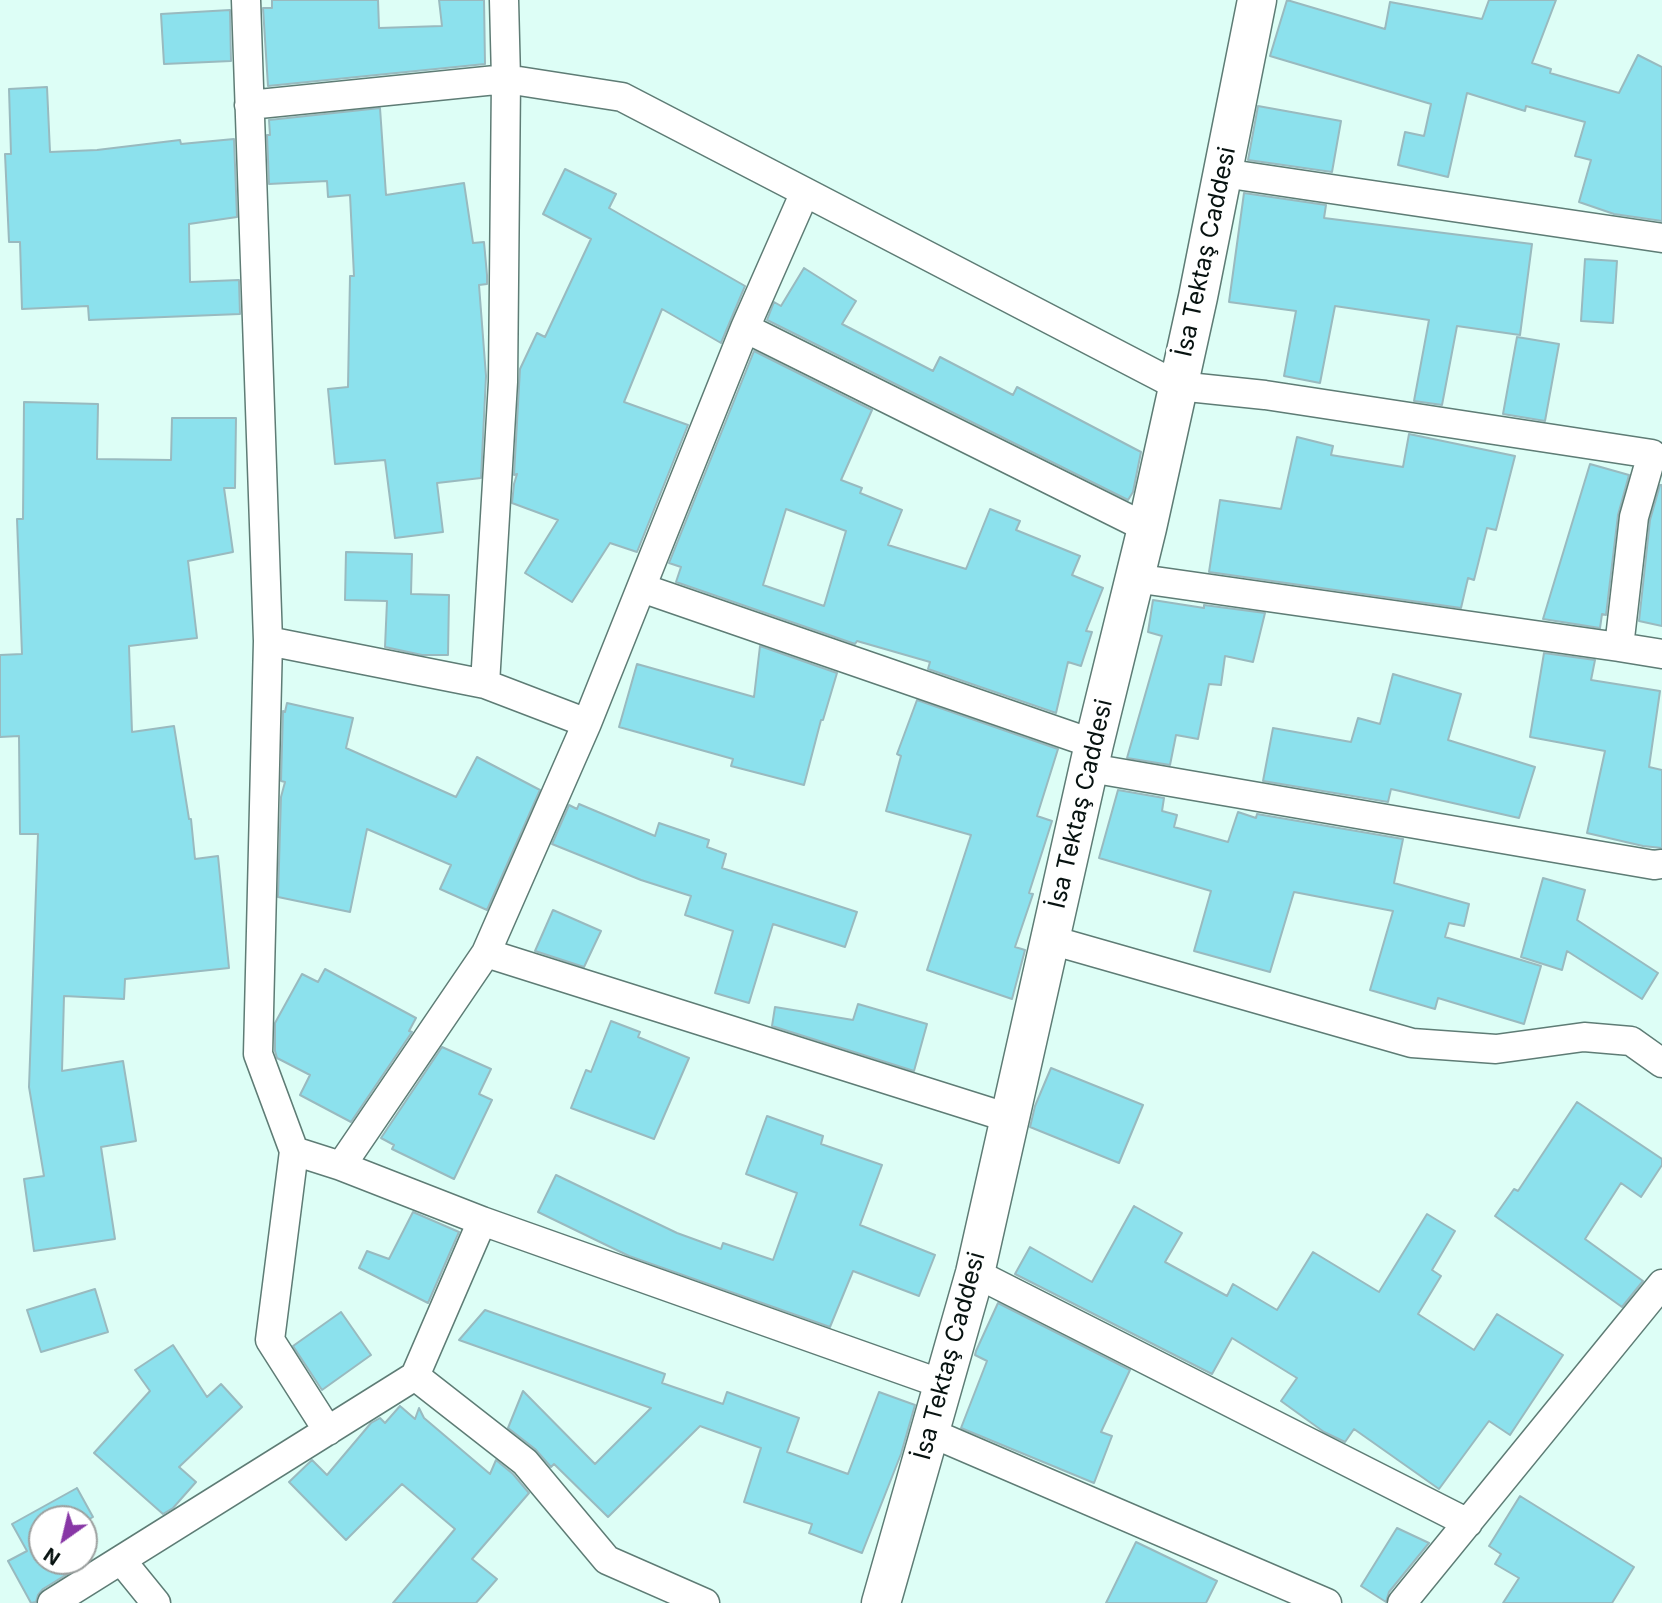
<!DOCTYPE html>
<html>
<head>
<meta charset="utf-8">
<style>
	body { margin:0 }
	#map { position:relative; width:1662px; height:1603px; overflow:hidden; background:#ddfef6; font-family:Inter,sans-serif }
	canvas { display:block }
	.north { position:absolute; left:28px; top:1505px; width:70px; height:70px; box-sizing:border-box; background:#fff; border:2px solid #9ca09f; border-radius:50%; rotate:214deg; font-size:19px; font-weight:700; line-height:28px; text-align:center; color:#071210 }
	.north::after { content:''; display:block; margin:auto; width:24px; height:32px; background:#8837a6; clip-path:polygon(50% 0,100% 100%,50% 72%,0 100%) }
</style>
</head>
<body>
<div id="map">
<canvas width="1662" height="1603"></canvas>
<div class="north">N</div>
</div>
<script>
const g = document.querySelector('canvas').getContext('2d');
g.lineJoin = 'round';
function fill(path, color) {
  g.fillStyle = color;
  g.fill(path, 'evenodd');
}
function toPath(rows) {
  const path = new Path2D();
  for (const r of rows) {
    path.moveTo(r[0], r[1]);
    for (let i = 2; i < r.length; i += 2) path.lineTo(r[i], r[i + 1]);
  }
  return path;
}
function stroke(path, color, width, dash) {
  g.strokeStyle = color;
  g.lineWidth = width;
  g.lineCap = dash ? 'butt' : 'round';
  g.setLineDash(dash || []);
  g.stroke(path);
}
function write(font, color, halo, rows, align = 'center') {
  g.font = font + ' Inter,sans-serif';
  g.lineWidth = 7;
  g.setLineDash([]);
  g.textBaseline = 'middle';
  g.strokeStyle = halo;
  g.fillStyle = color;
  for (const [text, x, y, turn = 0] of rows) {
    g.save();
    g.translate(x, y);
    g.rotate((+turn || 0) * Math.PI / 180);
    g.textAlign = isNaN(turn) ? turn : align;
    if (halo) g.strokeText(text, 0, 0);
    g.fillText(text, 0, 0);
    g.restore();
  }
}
const building = toPath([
	[272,0,378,0,379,28,442,26,439,0,484,0,485,64,268,86,263,8,272,8,272,0],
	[1287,0,1385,29,1390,2,1482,19,1489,0,1556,0,1532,63,1551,69,1550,73,1619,93,1638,55,1662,67,1662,221,1614,214,1579,202,1591,160,1575,156,1585,122,1526,106,1525,111,1467,93,1448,177,1398,165,1405,132,1424,136,1431,104,1270,56,1287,0],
	[230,10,231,61,164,64,161,14,230,10],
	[47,87,50,152,97,150,180,140,181,144,234,139,237,217,189,224,190,282,239,280,240,314,89,320,88,306,22,309,20,242,9,242,5,154,11,154,9,89,47,87],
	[1258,106,1341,121,1332,172,1248,160,1258,106],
	[380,108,386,195,464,183,473,243,484,242,487,275,487,284,479,285,486,376,481,478,437,483,443,532,395,538,385,460,335,464,328,389,348,387,350,276,354,276,350,195,328,197,327,181,269,184,267,135,270,135,269,120,380,108],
	[565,169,616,194,609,208,745,286,721,343,662,309,624,402,688,425,637,552,610,543,572,602,525,573,558,520,512,503,514,484,517,474,514,475,520,369,537,333,545,337,591,239,543,214,565,169],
	[1244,193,1326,205,1324,218,1532,244,1520,335,1457,326,1442,405,1414,401,1429,320,1335,306,1320,383,1284,376,1296,311,1229,302,1244,193],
	[1585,259,1617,261,1613,323,1581,321,1585,259],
	[804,268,856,301,842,324,933,371,940,357,1013,395,1017,387,1141,452,1133,492,1128,500,767,320,774,302,781,306,804,268],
	[1517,337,1559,344,1545,421,1503,414,1517,337],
	[754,351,872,410,841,480,862,488,860,493,902,510,888,545,966,569,990,509,1020,521,1016,530,1080,556,1072,575,1103,588,1086,631,1092,632,1081,666,1068,662,1056,713,928,669,930,662,857,641,855,644,676,582,681,567,669,563,754,351],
	[786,509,846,531,824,606,763,585,786,509],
	[24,402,98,404,97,459,171,460,172,418,236,418,235,488,224,488,233,552,188,561,197,638,129,646,132,732,174,726,189,819,191,819,195,859,218,856,229,968,125,979,124,999,64,996,62,1071,123,1061,136,1141,101,1147,115,1239,34,1251,24,1179,44,1176,29,1087,38,834,20,834,19,736,0,737,0,655,22,654,17,519,23,519,24,402],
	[1409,434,1515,456,1496,530,1487,528,1474,580,1468,578,1461,608,1209,572,1220,500,1281,509,1297,437,1333,446,1331,455,1403,467,1409,434],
	[1590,464,1629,475,1618,515,1606,615,1602,614,1600,628,1543,619,1590,464],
	[1660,485,1662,485,1662,626,1639,621,1650,520,1660,485],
	[346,552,412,554,411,594,449,595,448,655,422,655,385,647,387,601,345,600,346,552],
	[1153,600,1204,608,1204,605,1265,613,1253,662,1225,656,1221,685,1209,684,1198,739,1176,735,1170,765,1127,758,1162,636,1148,632,1153,600],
	[760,646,837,673,823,720,821,720,804,785,731,766,733,759,619,727,637,664,754,697,760,646],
	[1544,653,1595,660,1591,680,1660,691,1649,767,1662,770,1662,848,1643,846,1587,833,1605,751,1530,737,1544,653],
	[1393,674,1461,694,1448,740,1535,767,1519,818,1391,789,1388,802,1263,781,1273,728,1351,742,1358,718,1380,724,1393,674],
	[917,700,1058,749,1037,816,1052,821,1029,893,1033,894,1015,947,1025,950,1012,999,927,970,971,835,886,811,901,756,897,754,917,700],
	[287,703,353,718,346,748,456,797,477,757,540,790,487,910,440,889,451,865,367,829,350,912,278,897,281,797,285,782,281,781,283,711,285,712,287,703],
	[1118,790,1164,798,1162,811,1177,815,1174,827,1228,842,1238,812,1256,818,1257,814,1403,839,1394,883,1469,904,1464,926,1449,923,1445,937,1541,966,1524,1024,1438,998,1435,1009,1370,990,1393,911,1294,892,1270,972,1194,951,1211,891,1099,858,1118,790],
	[579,804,655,836,659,823,709,840,707,847,726,854,722,868,857,912,845,947,773,924,749,1003,715,993,733,931,685,915,691,896,641,880,552,844,569,805,577,809,579,804],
	[1543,878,1585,890,1577,920,1658,973,1642,999,1567,951,1562,970,1521,957,1543,878],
	[553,910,601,931,584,967,535,951,553,910],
	[325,969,416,1018,409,1031,412,1032,351,1122,300,1095,310,1075,277,1058,275,1051,275,1023,302,974,318,982,325,969],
	[858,1004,927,1024,914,1071,772,1026,775,1007,853,1020,858,1004],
	[611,1021,640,1032,638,1037,689,1058,654,1139,571,1108,586,1070,591,1072,611,1021],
	[442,1047,491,1069,479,1094,492,1100,454,1179,392,1149,394,1145,381,1138,442,1047],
	[1051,1068,1143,1105,1119,1163,1030,1127,1035,1106,1051,1068],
	[1577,1102,1662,1159,1662,1165,1641,1197,1621,1183,1585,1239,1643,1281,1622,1307,1495,1216,1514,1189,1518,1191,1577,1102],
	[767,1116,823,1136,821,1144,882,1165,860,1225,935,1255,919,1296,853,1271,830,1327,629,1256,538,1212,556,1175,677,1233,721,1249,723,1243,773,1260,797,1193,746,1174,767,1116],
	[1134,1206,1182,1233,1165,1262,1227,1296,1233,1284,1277,1310,1313,1252,1379,1292,1427,1214,1455,1231,1432,1270,1441,1276,1418,1314,1474,1350,1497,1314,1563,1355,1510,1435,1489,1421,1439,1489,1354,1429,1345,1442,1324,1432,1281,1401,1297,1378,1232,1338,1212,1374,1015,1274,1030,1247,1092,1282,1134,1206],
	[413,1212,459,1232,428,1303,359,1268,367,1251,389,1259,413,1212],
	[95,1289,108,1332,41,1352,27,1310,95,1289],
	[998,1303,1130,1370,1101,1432,1112,1436,1094,1483,961,1428,987,1361,975,1355,976,1351,998,1303],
	[485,1310,665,1374,662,1383,723,1404,727,1392,799,1418,787,1452,848,1474,879,1392,915,1405,901,1454,862,1553,809,1533,812,1524,744,1502,761,1448,700,1426,608,1517,554,1464,551,1467,535,1449,508,1428,523,1391,595,1464,651,1408,459,1340,485,1310],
	[341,1312,371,1355,322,1390,293,1346,341,1312],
	[173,1345,207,1397,221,1384,242,1407,179,1467,196,1482,173,1508,163,1514,94,1453,150,1391,135,1370,173,1345],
	[400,1406,415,1419,419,1408,424,1418,490,1474,496,1460,513,1474,529,1493,472,1559,497,1579,476,1603,393,1603,455,1529,402,1484,346,1540,289,1482,312,1460,327,1475,371,1423,380,1418,385,1423,400,1406],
	[77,1488,93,1517,84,1522,84,1519,42,1519,42,1561,84,1561,84,1550,90,1560,43,1589,38,1595,36,1602,31,1603,8,1561,27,1551,12,1524,77,1488],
	[1520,1496,1634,1567,1612,1603,1503,1603,1519,1578,1495,1564,1501,1554,1489,1546,1520,1496],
	[1397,1528,1429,1543,1389,1592,1386,1602,1361,1586,1397,1528],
	[1136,1542,1217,1581,1206,1603,1106,1603,1136,1542]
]);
const street = toPath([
	[246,0,268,641],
	[249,105,506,79,504,0],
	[1223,173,1662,238],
	[745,328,805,192,1178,386,1265,395,1652,454,1634,517,1619,647,1662,654],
	[1134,578,1619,647],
	[642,588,1094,744],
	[485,684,503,382,506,79,622,97,805,192],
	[587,723,745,328,1147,528],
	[1090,768,1654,865,1662,864],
	[1051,940,1412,1043,1496,1049,1584,1037,1631,1041,1662,1063],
	[486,953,1009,1118],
	[294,1151,258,1054,268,641,485,684,587,723,486,953,341,1166],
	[975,1273,1468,1523],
	[328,1431,270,1340,294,1151,341,1166,482,1221],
	[929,1432,1327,1603],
	[121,1560,156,1603],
	[52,1603,415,1376],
	[705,1603,607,1560,525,1462,415,1376,482,1221,942,1384],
	[1402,1603,1662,1284]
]);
const secondary = toPath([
	[881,1603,975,1273,1094,744,1147,528,1198,297,1257,0]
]);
const streetNames = [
	["İsa Tektaş Caddesi",1206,252,-78],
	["İsa Tektaş Caddesi",1081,804,-77],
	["İsa Tektaş Caddesi",950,1356,-75]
];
fill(building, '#8ce1ed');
stroke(building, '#99babf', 2);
stroke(street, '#5e7c75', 31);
stroke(secondary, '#5e7c75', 41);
stroke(street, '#fff', 28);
stroke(secondary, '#fff', 38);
write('24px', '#071210', '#fff', streetNames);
</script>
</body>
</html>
